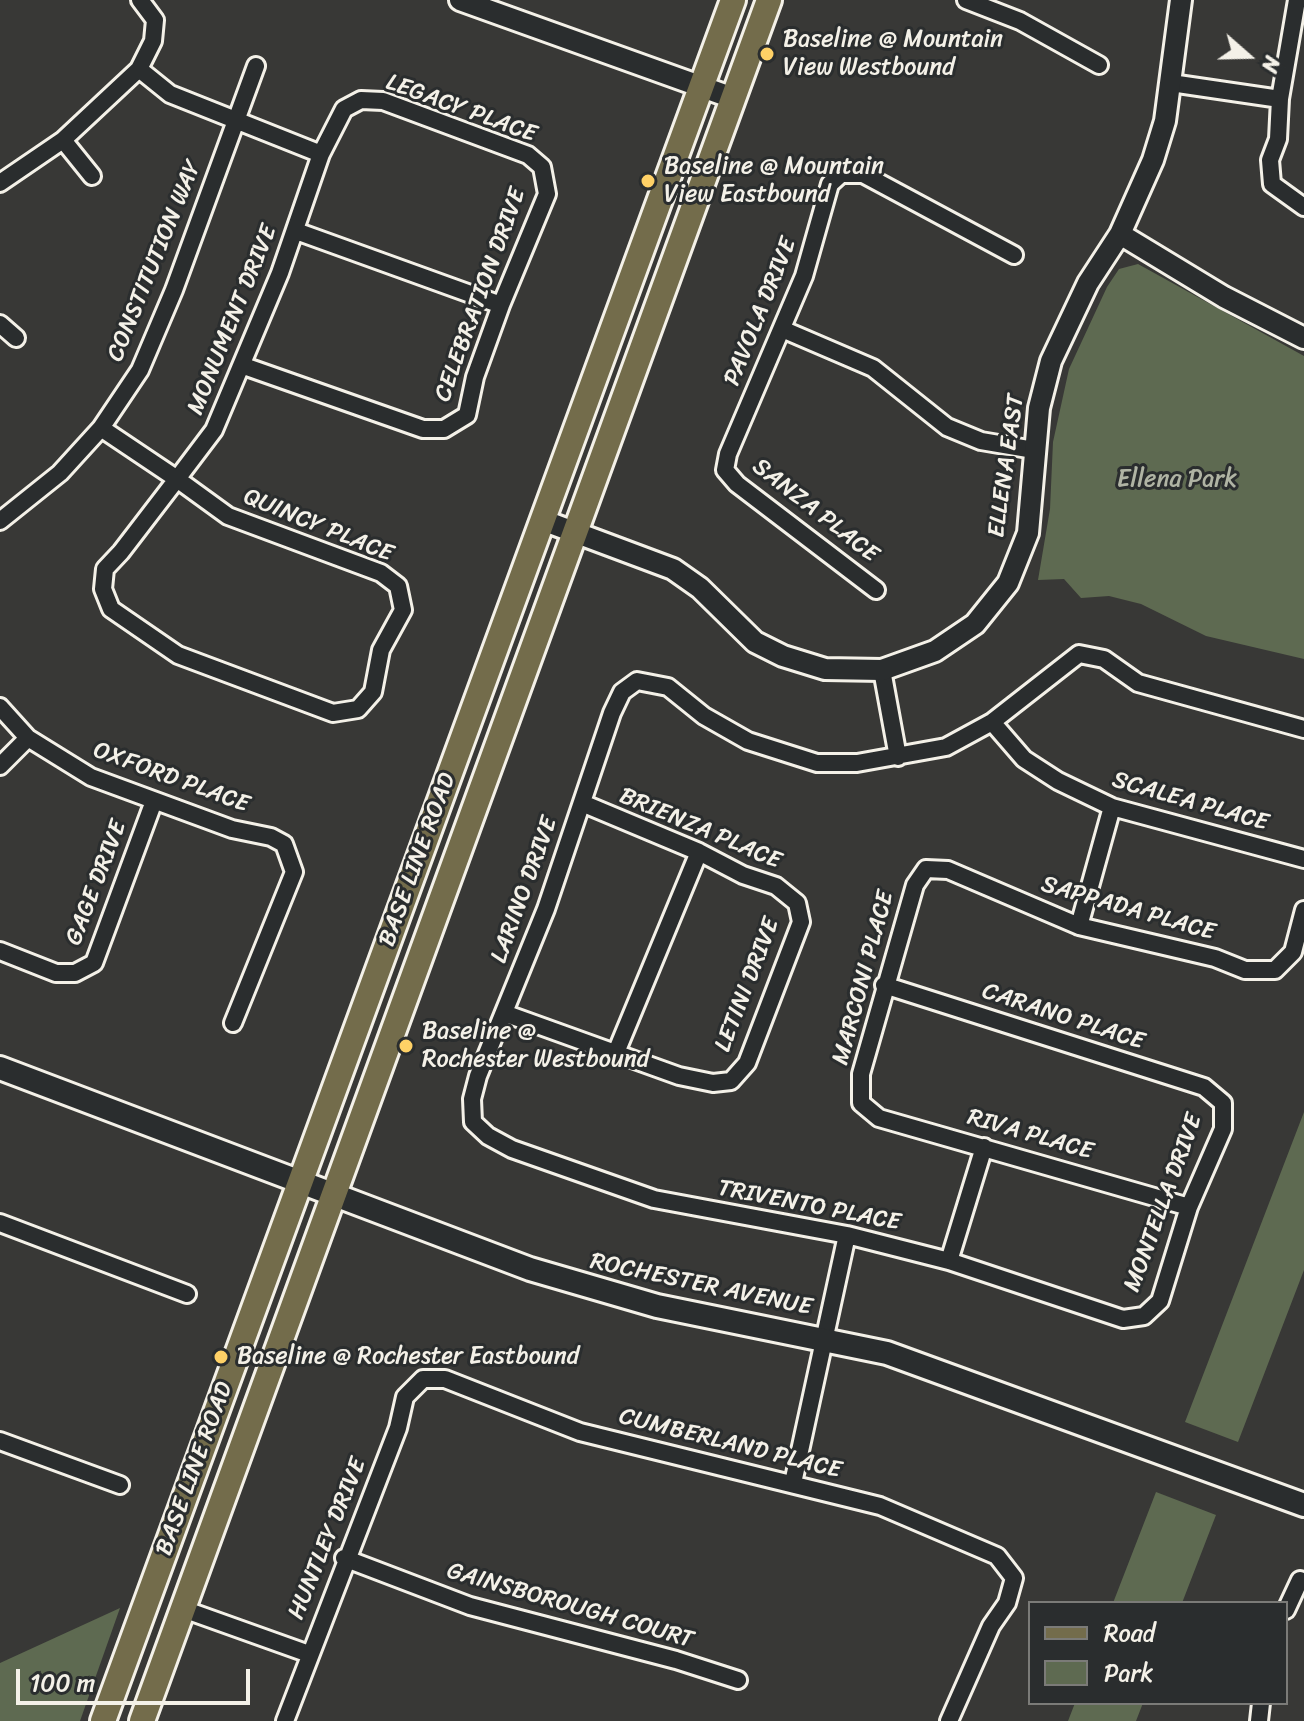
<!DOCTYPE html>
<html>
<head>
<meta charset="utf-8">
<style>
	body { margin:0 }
	#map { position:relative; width:1304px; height:1721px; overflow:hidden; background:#383836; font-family:Sriracha,sans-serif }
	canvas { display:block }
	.legend { position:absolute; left:1028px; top:1601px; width:260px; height:104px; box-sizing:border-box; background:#2a2d2e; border:2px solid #7b7b78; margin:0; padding:10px 14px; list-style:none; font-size:24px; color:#f4f1e8 }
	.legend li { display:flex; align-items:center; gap:16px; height:40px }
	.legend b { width:40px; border:2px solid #7b7b78 }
	.north { position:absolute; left:1208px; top:16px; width:80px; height:80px; -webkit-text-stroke:6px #2a2d2e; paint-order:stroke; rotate:110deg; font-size:22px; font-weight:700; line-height:32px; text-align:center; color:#f4f1e8 }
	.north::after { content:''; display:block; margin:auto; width:28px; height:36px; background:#f4f1e8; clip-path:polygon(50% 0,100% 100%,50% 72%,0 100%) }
	.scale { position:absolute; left:16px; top:1669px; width:234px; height:36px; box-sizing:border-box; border:4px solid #f4f1e8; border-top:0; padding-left:10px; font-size:24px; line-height:28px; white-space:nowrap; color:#f4f1e8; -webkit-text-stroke:6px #2a2d2e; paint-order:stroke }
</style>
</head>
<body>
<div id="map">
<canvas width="1304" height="1721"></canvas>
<ul class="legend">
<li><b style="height:10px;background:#736c4b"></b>Road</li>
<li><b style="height:22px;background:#5e6a51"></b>Park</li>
</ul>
<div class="north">N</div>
<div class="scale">100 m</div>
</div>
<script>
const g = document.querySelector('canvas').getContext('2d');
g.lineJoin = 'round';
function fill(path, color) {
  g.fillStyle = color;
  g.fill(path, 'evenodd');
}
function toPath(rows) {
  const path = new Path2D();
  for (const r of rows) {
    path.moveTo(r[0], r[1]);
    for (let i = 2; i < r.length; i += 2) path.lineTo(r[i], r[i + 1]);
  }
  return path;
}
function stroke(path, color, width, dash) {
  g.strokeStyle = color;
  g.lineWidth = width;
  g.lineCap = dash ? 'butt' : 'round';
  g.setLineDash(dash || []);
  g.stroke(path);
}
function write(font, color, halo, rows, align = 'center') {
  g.font = font + ' Sriracha,sans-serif';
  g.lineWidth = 6;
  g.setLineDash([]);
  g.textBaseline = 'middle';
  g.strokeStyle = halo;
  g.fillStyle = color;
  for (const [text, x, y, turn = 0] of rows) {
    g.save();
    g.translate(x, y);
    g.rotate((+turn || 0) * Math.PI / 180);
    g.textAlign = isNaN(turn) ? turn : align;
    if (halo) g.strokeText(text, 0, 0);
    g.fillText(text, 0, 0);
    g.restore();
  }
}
const green = toPath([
	[1138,264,1304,356,1304,659,1206,636,1141,604,1109,596,1081,598,1064,579,1038,580,1050,509,1053,442,1069,369,1107,287,1119,269],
	[1304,1112,1304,1270,1238,1442,1185,1422],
	[1156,1492,1216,1515,1182,1603,1113,1603],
	[120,1608,80,1721,0,1721,0,1663],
	[1075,1703,1143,1703,1136,1721,1068,1721]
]);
const minor = toPath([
	[966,0,1020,21,1099,65],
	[1297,0,1280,99,1278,139,1270,160,1272,184,1304,207],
	[139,69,170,94,321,154],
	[1171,83,1280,99],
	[63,140,92,176],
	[0,183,63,140,139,69,153,41,155,20,140,0],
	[296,231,501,305],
	[0,324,16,338],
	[782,329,873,368,947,427,981,441,1034,450],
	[101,428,177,479,228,516,381,573,398,586,403,610,381,650,373,692,358,709,333,713,178,655,111,609,103,589,105,569,121,552,177,479,214,430,280,273,321,154,344,109,361,100,383,101,528,155,542,167,547,194,501,305,475,377,467,415,444,429,423,429,244,366],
	[0,521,60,473,101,428,140,370,174,290,256,66],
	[876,590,737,484,725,470,728,454,804,276,830,184,841,174,863,174,1014,255],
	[882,670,898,757],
	[0,707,28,738,91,777,232,829,271,837,284,844,294,872,233,1023],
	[992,722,1024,759,1058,781,1112,807,1304,859],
	[0,766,28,738],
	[1079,926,1112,807],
	[0,951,56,973,75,973,94,963,154,801],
	[884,985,1204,1087,1223,1103,1223,1129,1189,1207,1160,1301,1144,1316,1123,1319,949,1261,847,1235,654,1199,512,1149,488,1136,473,1122,472,1099,478,1076,546,909,612,713,622,692,637,681,668,687,704,716,748,741,817,763,857,763,946,747,992,722,1079,654,1104,659,1138,683,1304,729],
	[504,1013,679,1076,713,1083,731,1081,747,1063,801,922,797,903,776,886,743,875,699,852,582,803],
	[615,1055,699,852],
	[1189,1207,879,1118,861,1103,861,1074,915,885,926,869,948,870,1079,926,1215,958,1245,970,1275,970,1293,952,1304,910],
	[0,1223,187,1294],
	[949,1261,984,1147],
	[0,1441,120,1485],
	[793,1483,847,1235],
	[344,1558,470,1606,676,1660,738,1680],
	[183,1609,309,1654],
	[1286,1610,1300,1580],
	[285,1721,398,1428,405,1397,423,1379,445,1379,580,1432,880,1506,997,1556,1014,1578,1007,1603,991,1626,949,1721],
	[1259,1721,1261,1703]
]);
const tertiary = toPath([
	[460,0,733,98],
	[1120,234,1224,297,1304,338],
	[542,520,673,569,700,588,755,642,783,656,825,669,882,670,935,651,975,624,1008,583,1028,533,1039,408,1051,361,1088,283,1120,234,1153,160,1165,121,1181,0]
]);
const secondary = toPath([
	[0,1068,530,1269,657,1306,887,1353,1304,1505]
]);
const primary = toPath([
	[103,1721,733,0],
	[142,1721,769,0]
]);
const markers = [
	[767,54,8,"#ffd166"],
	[648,181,8,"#ffd166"],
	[406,1046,8,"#ffd166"],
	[221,1357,8,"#ffd166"]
];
const poiNames = [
	["Baseline @ Mountain",783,40],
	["View Westbound",783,68],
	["Baseline @ Mountain",664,167],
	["View Eastbound",664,195],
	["Baseline @",422,1032],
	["Rochester Westbound",422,1060],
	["Baseline @ Rochester Eastbound",237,1357]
];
const streetNames = [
	["LEGACY PLACE",461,109,20],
	["CONSTITUTION WAY",155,261,-68],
	["CELEBRATION DRIVE",481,295,-70],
	["PAVOLA DRIVE",761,312,-68],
	["MONUMENT DRIVE",233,320,-68],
	["ELLENA EAST",1007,466,-82],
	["SANZA PLACE",815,511,38],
	["QUINCY PLACE",318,526,22],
	["OXFORD PLACE",171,778,20],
	["SCALEA PLACE",1190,802,16],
	["BRIENZA PLACE",700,829,23],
	["BASE LINE ROAD",418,860,-70],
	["GAGE DRIVE",97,883,-69],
	["LARINO DRIVE",525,890,-70],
	["SAPPADA PLACE",1128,909,16],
	["MARCONI PLACE",864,978,-75],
	["LETINI DRIVE",748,985,-69],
	["CARANO PLACE",1063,1017,18],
	["RIVA PLACE",1030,1135,16],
	["MONTELLA DRIVE",1164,1203,-70],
	["TRIVENTO PLACE",809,1206,11],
	["ROCHESTER AVENUE",701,1285,12],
	["CUMBERLAND PLACE",730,1444,14],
	["BASE LINE ROAD",195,1469,-70],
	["HUNTLEY DRIVE",328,1539,-68],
	["GAINSBOROUGH COURT",570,1606,16]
];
const parkNames = [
	["Ellena Park",1177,480]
];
fill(green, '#5e6a51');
stroke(minor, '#f4f1e8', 22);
stroke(tertiary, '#f4f1e8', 26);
stroke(secondary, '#f4f1e8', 28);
stroke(primary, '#f4f1e8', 30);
stroke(minor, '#2a2d2e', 16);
stroke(tertiary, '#2a2d2e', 20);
stroke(secondary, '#2a2d2e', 22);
stroke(primary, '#736c4b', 24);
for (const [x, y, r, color] of markers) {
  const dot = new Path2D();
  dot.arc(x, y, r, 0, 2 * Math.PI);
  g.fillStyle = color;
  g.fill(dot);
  stroke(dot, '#2a2d2e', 3);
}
write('24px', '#f4f1e8', '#2a2d2e', poiNames, 'left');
write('24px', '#f4f1e8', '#2a2d2e', streetNames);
write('24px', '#b0b4a4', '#2a2d2e', parkNames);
</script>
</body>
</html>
